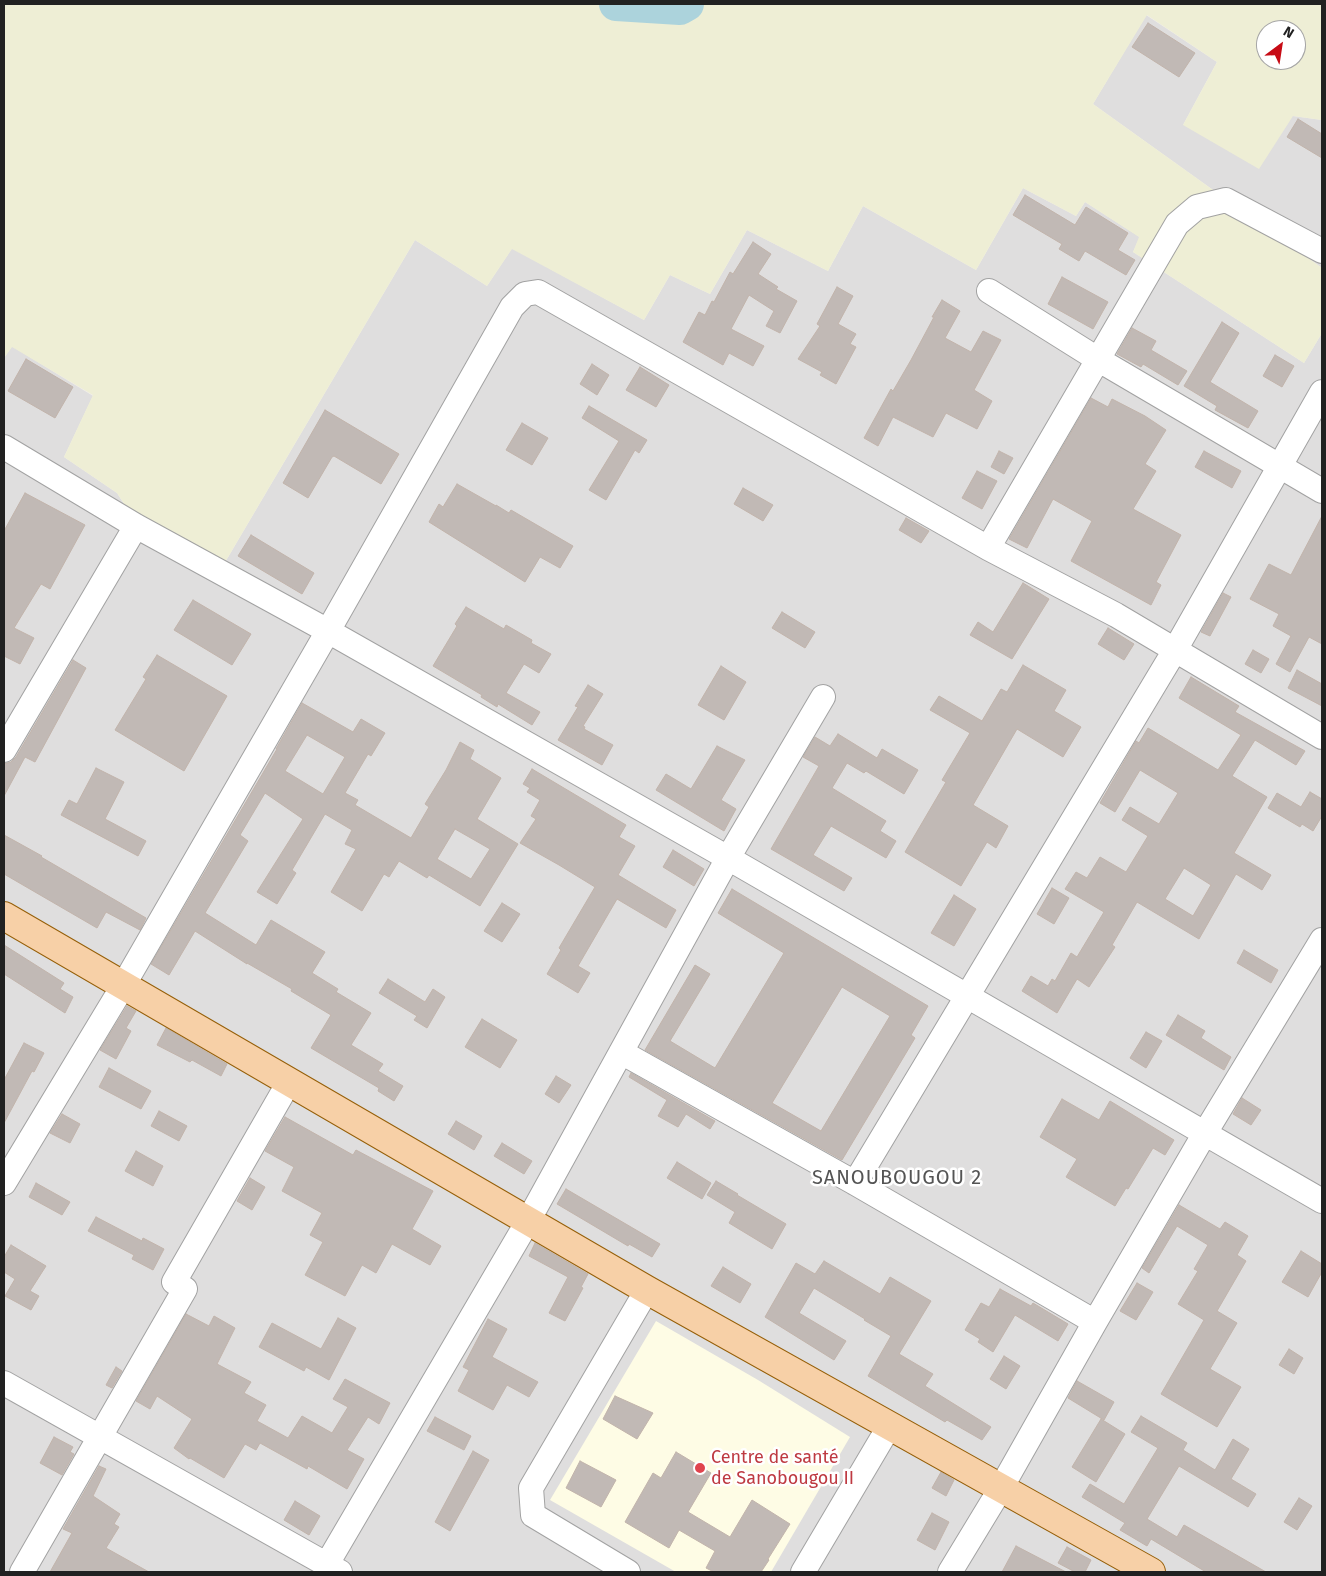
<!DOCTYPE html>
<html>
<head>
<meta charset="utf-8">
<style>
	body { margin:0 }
	#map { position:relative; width:1326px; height:1576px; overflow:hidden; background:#f1eee8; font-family:"Fira Sans",sans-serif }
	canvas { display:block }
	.frame { position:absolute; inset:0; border:5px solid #212121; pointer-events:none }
	.north { position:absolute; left:1256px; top:20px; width:50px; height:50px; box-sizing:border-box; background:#fff; border:1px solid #a6a6a6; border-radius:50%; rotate:31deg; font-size:14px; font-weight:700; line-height:20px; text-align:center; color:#212121 }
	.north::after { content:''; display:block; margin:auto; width:18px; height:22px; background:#c70b15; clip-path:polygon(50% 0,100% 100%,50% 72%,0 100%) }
</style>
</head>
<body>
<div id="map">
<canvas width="1326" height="1576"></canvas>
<div class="frame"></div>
<div class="north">N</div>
</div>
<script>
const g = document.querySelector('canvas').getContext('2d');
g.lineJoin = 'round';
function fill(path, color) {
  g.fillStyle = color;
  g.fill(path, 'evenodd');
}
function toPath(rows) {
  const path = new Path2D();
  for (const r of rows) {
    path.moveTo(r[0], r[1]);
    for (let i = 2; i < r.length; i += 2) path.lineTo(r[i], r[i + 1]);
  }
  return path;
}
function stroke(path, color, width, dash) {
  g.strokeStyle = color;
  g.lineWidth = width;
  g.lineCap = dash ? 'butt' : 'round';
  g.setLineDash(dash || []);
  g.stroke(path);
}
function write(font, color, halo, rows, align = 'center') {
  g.font = font + ' "Fira Sans",sans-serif';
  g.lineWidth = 5;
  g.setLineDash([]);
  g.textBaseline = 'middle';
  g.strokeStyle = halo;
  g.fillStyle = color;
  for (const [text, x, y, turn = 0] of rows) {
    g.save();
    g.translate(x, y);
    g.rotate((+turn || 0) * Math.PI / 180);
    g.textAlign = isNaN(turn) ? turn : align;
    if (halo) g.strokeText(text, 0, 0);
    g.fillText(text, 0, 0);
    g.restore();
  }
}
const residential = toPath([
	[1146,15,1217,62,1183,125,1293,116,1322,120,1322,268,1093,104],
	[1023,188,1076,216,1085,202,1140,237,1133,252,1304,363,1322,333,1322,1572,4,1572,4,358,12,346,93,396,64,457,117,493,130,513,224,564,415,240,487,286,512,248,644,320,670,275,710,294,747,230,828,271,863,206,976,270]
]);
const education = toPath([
	[656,1321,758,1380,850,1437,771,1572,676,1572,550,1500]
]);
const farmland = toPath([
	[4,4,1322,4,1322,120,1293,116,1259,169,1183,125,1217,62,1147,15,1093,104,1322,268,1322,333,1304,363,1133,252,1139,237,1085,202,1076,216,1023,188,976,270,863,206,828,271,747,230,710,294,670,275,644,320,512,249,487,286,415,240,224,564,130,513,117,493,64,457,93,395,12,347,4,358],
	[1266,30,1296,30,1296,60,1266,60]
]);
const river = toPath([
	[616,4,680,8,687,4]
]);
const building = toPath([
	[1148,23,1195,53,1179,77,1132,47,1148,23],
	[1298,119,1322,134,1322,158,1287,137,1298,119],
	[1025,195,1075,225,1086,207,1128,233,1118,250,1135,260,1126,275,1085,251,1079,261,1059,249,1062,244,1013,215,1025,195],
	[753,242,771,254,758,274,778,287,776,289,797,301,780,333,766,326,774,311,749,295,731,329,764,346,753,366,729,353,723,365,683,342,699,312,705,315,712,301,714,302,730,272,733,274,753,242],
	[1062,277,1108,302,1093,329,1048,304,1062,277],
	[837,287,853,296,838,324,856,334,850,344,856,347,836,384,820,375,822,372,798,359,820,326,817,324,837,287],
	[942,300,960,311,945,338,971,352,983,331,1001,340,974,390,992,401,977,429,946,413,933,437,893,417,878,446,864,438,891,389,893,391,911,360,934,317,932,317,942,300],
	[1222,322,1239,333,1210,382,1258,411,1248,428,1215,410,1217,406,1184,386,1222,322],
	[1132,328,1156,341,1151,350,1187,371,1178,385,1143,364,1141,367,1117,354,1132,328],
	[1275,355,1294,366,1282,387,1263,376,1275,355],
	[26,359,73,387,55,418,8,391,26,359],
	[592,364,609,375,597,395,580,384,592,364],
	[640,367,669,385,656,407,626,390,640,367],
	[1091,398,1108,407,1112,399,1145,416,1166,430,1145,464,1156,471,1133,509,1181,535,1156,582,1161,585,1151,605,1071,561,1092,521,1053,499,1027,548,1009,539,1091,398],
	[589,406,647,440,639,453,635,450,606,500,589,490,619,441,582,418,589,406],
	[325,410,399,454,381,484,334,456,332,457,308,498,283,483,325,410],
	[522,423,548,438,532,465,506,450,522,423],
	[999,451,1013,458,1004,474,991,467,999,451],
	[1204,451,1241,471,1232,488,1195,467,1204,451],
	[977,471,997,481,982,509,962,498,977,471],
	[457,484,496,506,496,505,509,513,511,510,573,546,560,568,540,557,525,582,429,522,439,504,443,507,457,484],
	[743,488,773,505,763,521,734,504,743,488],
	[25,493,85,525,50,589,41,584,14,628,34,638,20,664,4,656,4,531,25,493],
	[1322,516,1322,644,1309,637,1290,672,1276,664,1291,636,1273,626,1279,614,1250,599,1269,564,1291,575,1322,516],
	[906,518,929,531,921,543,899,530,906,518],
	[251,535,314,573,302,594,238,556,251,535],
	[1023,583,1049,599,1012,659,970,635,978,622,993,632,1023,583],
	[1223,593,1231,597,1210,636,1201,632,1223,593],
	[193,600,251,634,232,665,174,630,193,600],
	[466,607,504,629,506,625,532,640,531,643,551,654,539,673,524,664,506,693,540,712,532,725,498,704,497,707,481,697,482,695,433,666,457,626,455,624,466,607],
	[782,612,815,632,805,648,772,628,782,612],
	[1108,628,1134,644,1124,660,1098,644,1108,628],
	[1253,650,1269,659,1261,673,1245,664,1253,650],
	[157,655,227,696,184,771,115,730,146,679,143,677,157,655],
	[73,660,86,668,35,762,25,757,4,796,4,764,11,762,16,757,73,660],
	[1023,665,1066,690,1054,711,1081,727,1063,757,1017,729,973,805,1008,826,996,848,987,842,961,886,905,852,946,782,942,780,970,733,930,710,939,696,982,721,1001,689,1007,692,1023,665],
	[721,666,746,682,724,720,698,705,721,666],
	[1297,670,1322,684,1322,706,1288,688,1297,670],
	[1191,677,1239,706,1235,712,1305,751,1296,765,1255,740,1232,776,1267,797,1234,853,1271,875,1262,890,1236,874,1199,939,1137,902,1112,945,1115,947,1089,987,1077,979,1057,1013,1022,991,1031,976,1048,986,1052,979,1055,981,1071,953,1077,957,1104,912,1065,889,1076,872,1087,878,1100,857,1126,872,1148,836,1122,820,1130,807,1159,824,1178,793,1140,770,1115,812,1100,803,1136,741,1139,743,1148,728,1218,770,1241,735,1179,698,1191,677],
	[1184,868,1211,885,1193,916,1165,899,1184,868],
	[588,685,603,694,583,726,585,727,584,729,613,745,602,765,558,740,578,707,575,706,588,685],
	[302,703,353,732,361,719,385,733,371,756,368,754,345,793,358,800,355,805,411,838,429,807,425,804,446,770,460,742,474,750,470,759,501,778,477,819,518,844,480,906,429,875,427,878,399,861,389,877,384,874,362,911,331,892,356,849,345,844,352,830,325,814,292,870,296,873,277,904,257,892,303,819,265,793,240,835,248,841,205,913,256,945,271,920,325,952,312,973,338,989,336,992,371,1013,351,1045,383,1064,378,1071,403,1086,394,1101,378,1091,379,1088,311,1048,331,1015,291,991,292,989,247,963,247,964,195,931,169,975,151,964,277,749,276,749,302,703],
	[307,735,345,757,323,794,285,771,307,735],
	[455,829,490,849,471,879,437,859,455,829],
	[838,734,877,758,882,749,918,770,904,794,866,771,864,773,847,763,832,788,886,821,880,831,896,841,886,858,831,826,813,855,852,878,844,891,771,849,819,766,803,757,815,737,830,746,838,734],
	[717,746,745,760,721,800,736,809,724,831,656,790,666,774,691,789,717,746],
	[96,768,124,782,105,819,146,841,138,856,61,815,69,800,77,804,96,768],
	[532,769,626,825,619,837,635,846,618,875,676,910,666,928,617,899,578,966,590,973,578,993,547,974,561,950,559,948,595,887,559,865,520,843,536,819,531,816,540,800,527,792,530,788,523,784,532,769],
	[1310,792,1322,799,1322,816,1313,831,1302,824,1300,827,1268,808,1277,793,1301,807,1310,792],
	[4,835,42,856,41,857,146,918,140,930,106,912,97,928,4,874,4,835],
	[673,850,704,869,694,886,663,867,673,850],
	[1052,888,1069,898,1054,924,1037,914,1052,888],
	[732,889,928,1006,911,1035,915,1038,842,1160,645,1050,695,965,710,974,670,1041,715,1068,784,953,718,913,732,889],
	[842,987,890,1016,821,1131,772,1103,842,987],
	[954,895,976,909,954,946,931,933,954,895],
	[502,903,520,914,502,942,484,931,502,903],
	[4,945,64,983,60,989,73,997,65,1013,4,974,4,945],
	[1244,950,1278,970,1271,983,1237,963,1244,950],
	[388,979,425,1002,433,989,445,997,427,1028,414,1020,417,1016,379,993,388,979],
	[127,1006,136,1011,126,1028,131,1031,116,1059,100,1050,127,1006],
	[1178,1015,1205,1031,1201,1038,1231,1057,1224,1070,1166,1035,1178,1015],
	[482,1019,517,1040,500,1068,465,1047,482,1019],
	[166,1028,227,1064,221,1076,192,1060,190,1062,157,1045,166,1028],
	[1146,1032,1162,1041,1146,1068,1130,1058,1146,1032],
	[24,1043,44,1053,34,1072,32,1071,4,1123,4,1080,24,1043],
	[109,1068,151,1091,141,1109,99,1087,109,1068],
	[631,1073,715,1121,710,1129,686,1114,678,1127,658,1116,667,1100,629,1077,631,1073],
	[556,1076,571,1085,559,1103,545,1094,556,1076],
	[1242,1098,1261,1110,1251,1125,1233,1114,1242,1098],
	[1062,1099,1099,1120,1110,1101,1174,1140,1165,1155,1153,1148,1128,1189,1126,1188,1115,1206,1066,1177,1077,1159,1040,1137,1062,1099],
	[159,1111,187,1126,179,1141,151,1126,159,1111],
	[62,1114,80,1124,70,1143,50,1133,62,1114],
	[285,1117,353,1155,356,1150,433,1191,412,1229,441,1246,430,1265,392,1244,376,1273,362,1265,345,1296,305,1275,323,1242,310,1235,322,1213,282,1191,294,1167,265,1151,285,1117],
	[456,1121,482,1136,474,1150,448,1134,456,1121],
	[502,1143,532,1161,524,1174,494,1156,502,1143],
	[136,1151,163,1166,153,1186,125,1171,136,1151],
	[677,1162,711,1183,702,1199,667,1178,677,1162],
	[250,1178,265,1187,252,1210,237,1201,250,1178],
	[716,1181,738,1194,737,1195,786,1224,772,1249,729,1223,735,1212,707,1195,716,1181],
	[36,1183,70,1202,62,1215,29,1197,36,1183],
	[566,1189,660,1244,652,1257,629,1244,628,1246,557,1204,566,1189],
	[1179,1205,1220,1229,1225,1222,1248,1236,1237,1255,1246,1261,1217,1311,1237,1323,1210,1369,1241,1387,1217,1427,1161,1394,1204,1320,1178,1304,1198,1271,1194,1269,1208,1245,1177,1226,1149,1273,1142,1268,1179,1205],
	[96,1217,142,1241,143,1238,164,1249,153,1270,132,1259,134,1255,88,1231,96,1217],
	[535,1243,588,1274,581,1287,583,1288,565,1321,549,1313,568,1277,529,1256,535,1243],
	[11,1245,46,1266,30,1291,39,1296,31,1310,5,1296,15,1279,4,1272,4,1257,11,1245],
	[1301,1251,1322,1264,1322,1272,1308,1297,1282,1282,1301,1251],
	[824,1261,880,1294,890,1277,931,1301,899,1354,933,1374,925,1386,991,1427,982,1440,947,1420,945,1422,868,1376,891,1336,864,1320,865,1319,814,1288,799,1313,846,1341,834,1360,765,1317,796,1263,815,1274,824,1261],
	[723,1267,751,1284,740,1303,711,1286,723,1267],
	[1137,1283,1153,1292,1136,1320,1120,1311,1137,1283],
	[1000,1289,1031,1306,1033,1303,1068,1324,1058,1341,1015,1315,993,1352,978,1342,980,1339,965,1330,981,1303,989,1307,1000,1289],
	[186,1314,209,1326,214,1316,235,1328,217,1364,251,1382,244,1393,266,1405,257,1421,288,1438,302,1416,332,1433,348,1407,333,1399,345,1379,390,1403,379,1424,368,1417,347,1450,364,1459,347,1489,308,1466,307,1469,260,1443,256,1450,245,1444,224,1478,190,1458,189,1459,174,1448,192,1419,157,1396,150,1409,136,1401,186,1314],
	[338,1318,356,1328,329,1380,306,1367,304,1371,259,1347,272,1323,321,1349,338,1318],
	[488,1319,507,1329,492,1357,538,1382,529,1397,507,1385,493,1410,458,1391,469,1370,463,1367,488,1319],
	[1289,1349,1303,1358,1294,1374,1279,1365,1289,1349],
	[1004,1356,1020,1366,1006,1389,990,1379,1004,1356],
	[116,1367,122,1371,112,1388,106,1385,116,1367],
	[1077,1381,1114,1402,1104,1420,1068,1398,1077,1381],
	[615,1396,653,1413,637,1439,603,1419,615,1396],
	[1141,1416,1187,1443,1183,1450,1215,1470,1233,1439,1249,1449,1231,1479,1256,1494,1248,1507,1179,1466,1147,1519,1177,1537,1184,1525,1266,1572,1206,1572,1151,1539,1147,1546,1120,1530,1125,1523,1082,1497,1090,1484,1124,1504,1158,1448,1131,1432,1141,1416],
	[435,1417,471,1436,464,1450,427,1431,435,1417],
	[1101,1419,1125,1434,1096,1482,1072,1467,1101,1419],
	[54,1437,73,1447,70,1452,74,1454,62,1475,40,1463,54,1437],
	[473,1451,489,1460,450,1531,435,1522,473,1451],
	[676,1452,711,1473,688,1512,730,1537,752,1500,790,1524,768,1559,769,1560,761,1572,714,1572,706,1568,715,1551,679,1530,669,1548,625,1522,653,1473,661,1478,676,1452],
	[580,1461,616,1480,601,1507,566,1488,580,1461],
	[99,1466,106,1469,93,1496,120,1514,114,1524,119,1527,106,1548,149,1572,50,1572,72,1533,63,1529,99,1466],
	[941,1472,954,1480,946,1496,932,1488,941,1472],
	[1299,1498,1312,1506,1297,1530,1284,1522,1299,1498],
	[295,1501,320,1516,309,1535,284,1520,295,1501],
	[932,1513,949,1522,935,1550,917,1540,932,1513],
	[1016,1546,1066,1572,1002,1572,1016,1546],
	[1067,1547,1091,1560,1085,1572,1075,1572,1058,1563,1067,1547]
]);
const minor = toPath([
	[989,291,1099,360,1322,491],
	[4,447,136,526,328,631,728,858,1322,1201],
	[988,548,1177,224,1197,207,1226,200,1322,251],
	[4,750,136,526],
	[621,1052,855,1183,1095,1322],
	[4,1183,123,986,328,631,512,307,525,294,538,292,988,548,1116,615,1322,737],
	[855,1183,1175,650,1322,392],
	[4,1383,340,1572],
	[327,1564,528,1221,728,858,823,697],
	[22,1572,185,1289,174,1282,289,1082],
	[628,1572,533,1515,531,1488,647,1290],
	[803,1572,890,1425],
	[950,1572,1001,1488,1095,1322,1205,1133,1322,940]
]);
const major = toPath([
	[4,916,647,1290,1151,1572]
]);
const markers = [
	[700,1468,6,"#e0444e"]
];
const healthNames = [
	["Centre de santé",711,1458],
	["de Sanobougou II",711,1479]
];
const quarterNames = [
	["SANOUBOUGOU 2",897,1178]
];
fill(residential, '#dfdede');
fill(education, '#fefce5');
fill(farmland, '#eeeed5');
stroke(river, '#acd3dc', 34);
fill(building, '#c1b9b5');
stroke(building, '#c2b4ab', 1);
stroke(minor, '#a2a2a2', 26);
stroke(major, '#965f08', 30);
stroke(minor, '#fff', 24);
stroke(major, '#f7d0a7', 28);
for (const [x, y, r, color] of markers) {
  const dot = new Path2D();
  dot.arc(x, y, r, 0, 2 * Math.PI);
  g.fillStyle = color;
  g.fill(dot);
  stroke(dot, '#fff', 2);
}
write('18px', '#be3a42', '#fff', healthNames, 'left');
g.letterSpacing = '1px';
write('20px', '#545454', '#fff', quarterNames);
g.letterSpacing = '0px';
</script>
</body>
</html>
